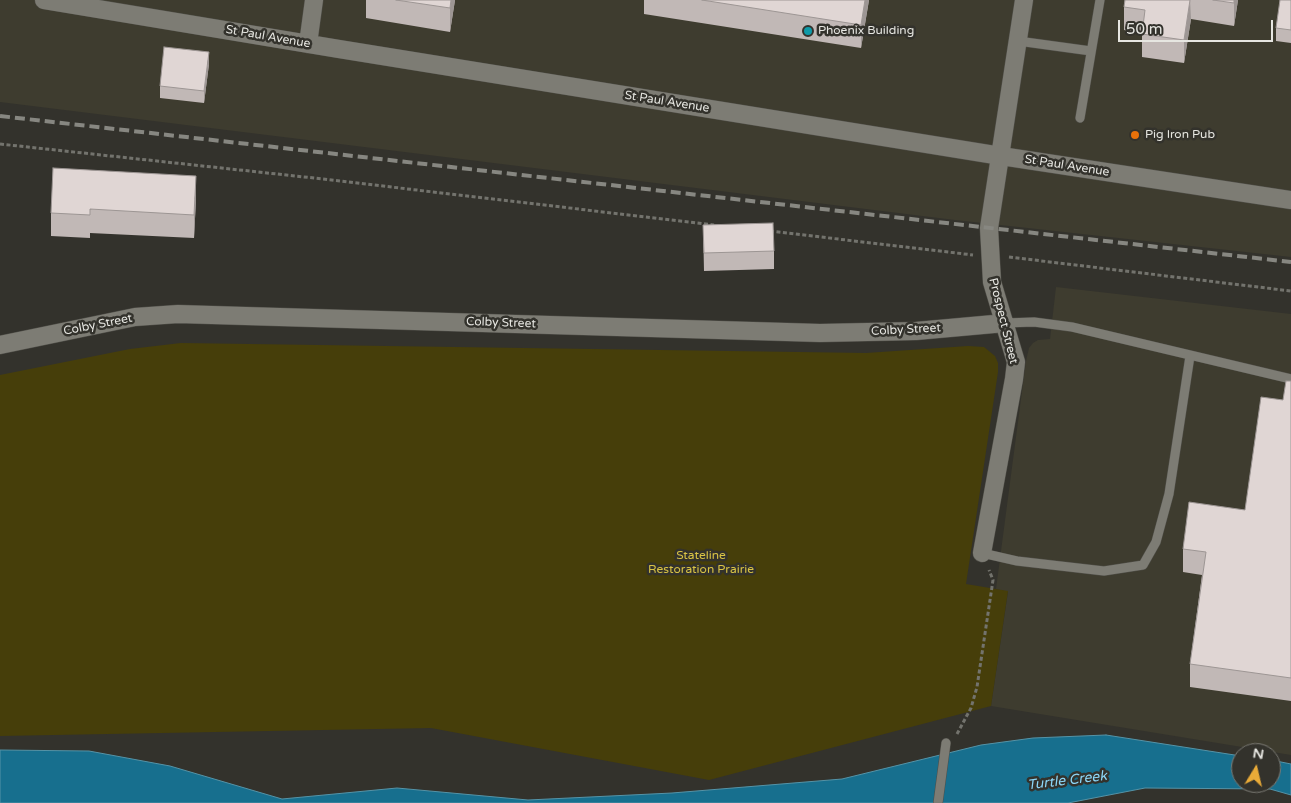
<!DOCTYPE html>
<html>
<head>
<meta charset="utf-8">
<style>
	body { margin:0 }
	#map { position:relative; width:1291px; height:803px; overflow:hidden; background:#33322c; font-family:"Varela Round",sans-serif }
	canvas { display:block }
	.north { position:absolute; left:1231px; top:743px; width:50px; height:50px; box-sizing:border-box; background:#33322c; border:1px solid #7b7a74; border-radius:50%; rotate:9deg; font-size:14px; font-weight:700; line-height:20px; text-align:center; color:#e6e6e1 }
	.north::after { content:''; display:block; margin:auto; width:18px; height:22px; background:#e9ab38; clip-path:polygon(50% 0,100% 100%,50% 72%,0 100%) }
	.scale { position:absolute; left:1118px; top:20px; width:155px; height:22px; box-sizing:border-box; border:2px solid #e6e6e1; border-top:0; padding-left:6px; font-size:15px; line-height:18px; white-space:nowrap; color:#e6e6e1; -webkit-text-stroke:4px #33322c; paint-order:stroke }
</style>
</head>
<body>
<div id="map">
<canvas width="1291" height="803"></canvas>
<div class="north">N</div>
<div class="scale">50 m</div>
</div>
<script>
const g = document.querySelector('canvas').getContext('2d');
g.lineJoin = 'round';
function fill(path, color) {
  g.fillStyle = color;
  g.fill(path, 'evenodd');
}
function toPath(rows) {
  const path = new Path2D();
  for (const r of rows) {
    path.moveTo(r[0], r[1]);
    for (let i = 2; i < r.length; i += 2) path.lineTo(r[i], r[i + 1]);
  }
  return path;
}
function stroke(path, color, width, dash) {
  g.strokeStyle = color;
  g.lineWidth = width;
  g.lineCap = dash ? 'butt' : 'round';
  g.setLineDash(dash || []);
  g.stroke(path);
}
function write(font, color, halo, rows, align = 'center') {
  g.font = font + ' "Varela Round",sans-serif';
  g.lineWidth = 5;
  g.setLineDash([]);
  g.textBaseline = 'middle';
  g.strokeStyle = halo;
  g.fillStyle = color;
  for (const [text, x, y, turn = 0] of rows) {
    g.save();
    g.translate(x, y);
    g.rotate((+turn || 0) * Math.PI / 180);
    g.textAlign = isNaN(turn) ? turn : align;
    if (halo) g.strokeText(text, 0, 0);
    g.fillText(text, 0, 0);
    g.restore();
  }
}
const built = toPath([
	[0,0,1291,0,1291,257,955,220,0,102],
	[1056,287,1291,314,1291,755,991,706,1008,592,996,589,1026,361,1029,348,1033,343,1038,340,1050,339]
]);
const green = toPath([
	[181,343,866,353,968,346,984,347,995,356,998,363,998,372,966,584,1008,591,991,706,709,780,431,728,0,736,0,375,130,349]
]);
const water = toPath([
	[1106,735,1241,756,1241,783,1271,783,1271,760,1291,764,1291,795,1270,789,1145,788,1068,803,0,803,0,750,89,751,170,766,282,799,397,788,528,800,672,793,842,779,981,745,1033,738,1106,735]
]);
const path = toPath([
	[0,144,323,179,714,225],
	[770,231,973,255],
	[1009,257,1291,291],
	[957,734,971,708,977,687,993,580,989,570]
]);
const service = toPath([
	[1018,41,1091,51],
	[1080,118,1100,0],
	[1005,323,1034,322,1072,327,1291,379],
	[982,553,1017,561,1104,571,1143,565,1156,542,1169,494,1190,356],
	[938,803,946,743]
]);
const minor = toPath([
	[44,0,339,49,1001,156,1291,200],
	[308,44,314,0],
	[0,345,135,317,178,314,820,333,916,331,1005,323],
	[982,553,1014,379,1016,362,992,282,989,228,1024,0]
]);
const rail = toPath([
	[0,116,1291,262]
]);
const wall = toPath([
	[366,0,455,0,450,32,366,18],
	[644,0,869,0,861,48,644,14],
	[1125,0,1238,0,1234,26,1191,19,1184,63,1142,57,1142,33,1124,30,1124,7],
	[1291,0,1291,43,1276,41,1276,28],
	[209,64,204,103,160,98,160,86],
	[196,199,194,238,90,233,90,238,51,236,51,213],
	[703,225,774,251,774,269,704,271],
	[1291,381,1291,701,1190,687,1190,664,1202,575,1183,572,1183,549,1245,510,1283,400]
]);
const shadedWall = toPath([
	[451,0,455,0,450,32,450,8],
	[865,0,869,0,861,48,861,25],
	[1190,0,1191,19,1184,63,1184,40],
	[1234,0,1238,0,1234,26],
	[209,52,209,64,204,103,204,91],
	[196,176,196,199,194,238,194,215]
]);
const building = toPath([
	[396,0,451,0,450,8,396,0],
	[702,0,865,0,861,25,702,0],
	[1125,0,1190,0,1184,40,1142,34,1145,10,1124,7,1125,0],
	[1213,0,1234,0,1234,3,1213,0],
	[1280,0,1291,0,1291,30,1276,28,1280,0],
	[164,47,209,52,204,91,160,86,164,47],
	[53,168,196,176,194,215,90,209,90,215,51,213,53,168],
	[773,223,774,251,704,253,703,225,773,223],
	[1286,381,1291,381,1291,678,1190,664,1206,552,1183,549,1189,502,1245,510,1261,397,1283,400,1286,381]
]);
const markers = [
	[808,31,5,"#0f9aa8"],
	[1135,135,5,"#e8710a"]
];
const poiNames = [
	["Phoenix Building",818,31],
	["Pig Iron Pub",1145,135]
];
const streetNames = [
	["St Paul Avenue",268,37,10],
	["St Paul Avenue",667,102,9],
	["St Paul Avenue",1067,166,9],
	["Prospect Street",1003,321,76],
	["Colby Street",501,323,2],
	["Colby Street",98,325,-11],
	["Colby Street",906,330,-3]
];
const parkNames = [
	["Stateline",701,556],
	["Restoration Prairie",701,570]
];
const waterNames = [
	["Turtle Creek",1067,781,-7]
];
fill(built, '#3e3c2f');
fill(green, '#463e0a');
fill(water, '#176f8e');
stroke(water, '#5593a7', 1);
stroke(service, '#504f49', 10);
stroke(minor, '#504f49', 19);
stroke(path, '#73736d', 3, [4, 2.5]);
stroke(service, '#7d7c74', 9);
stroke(minor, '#7d7c74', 18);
stroke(rail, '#878781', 4, [10, 5]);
fill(wall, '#c1b8b6');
fill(shadedWall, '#9d9694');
fill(building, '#e0d6d4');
stroke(building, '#9d9694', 1);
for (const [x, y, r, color] of markers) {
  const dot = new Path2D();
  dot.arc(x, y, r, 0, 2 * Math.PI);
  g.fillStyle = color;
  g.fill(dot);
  stroke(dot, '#33322c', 2);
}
write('12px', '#e6e6e1', '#33322c', poiNames, 'left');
write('12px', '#e6e6e1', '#33322c', streetNames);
write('12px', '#d9c344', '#33322c', parkNames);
write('italic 14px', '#8cd6f7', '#33322c', waterNames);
</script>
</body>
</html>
